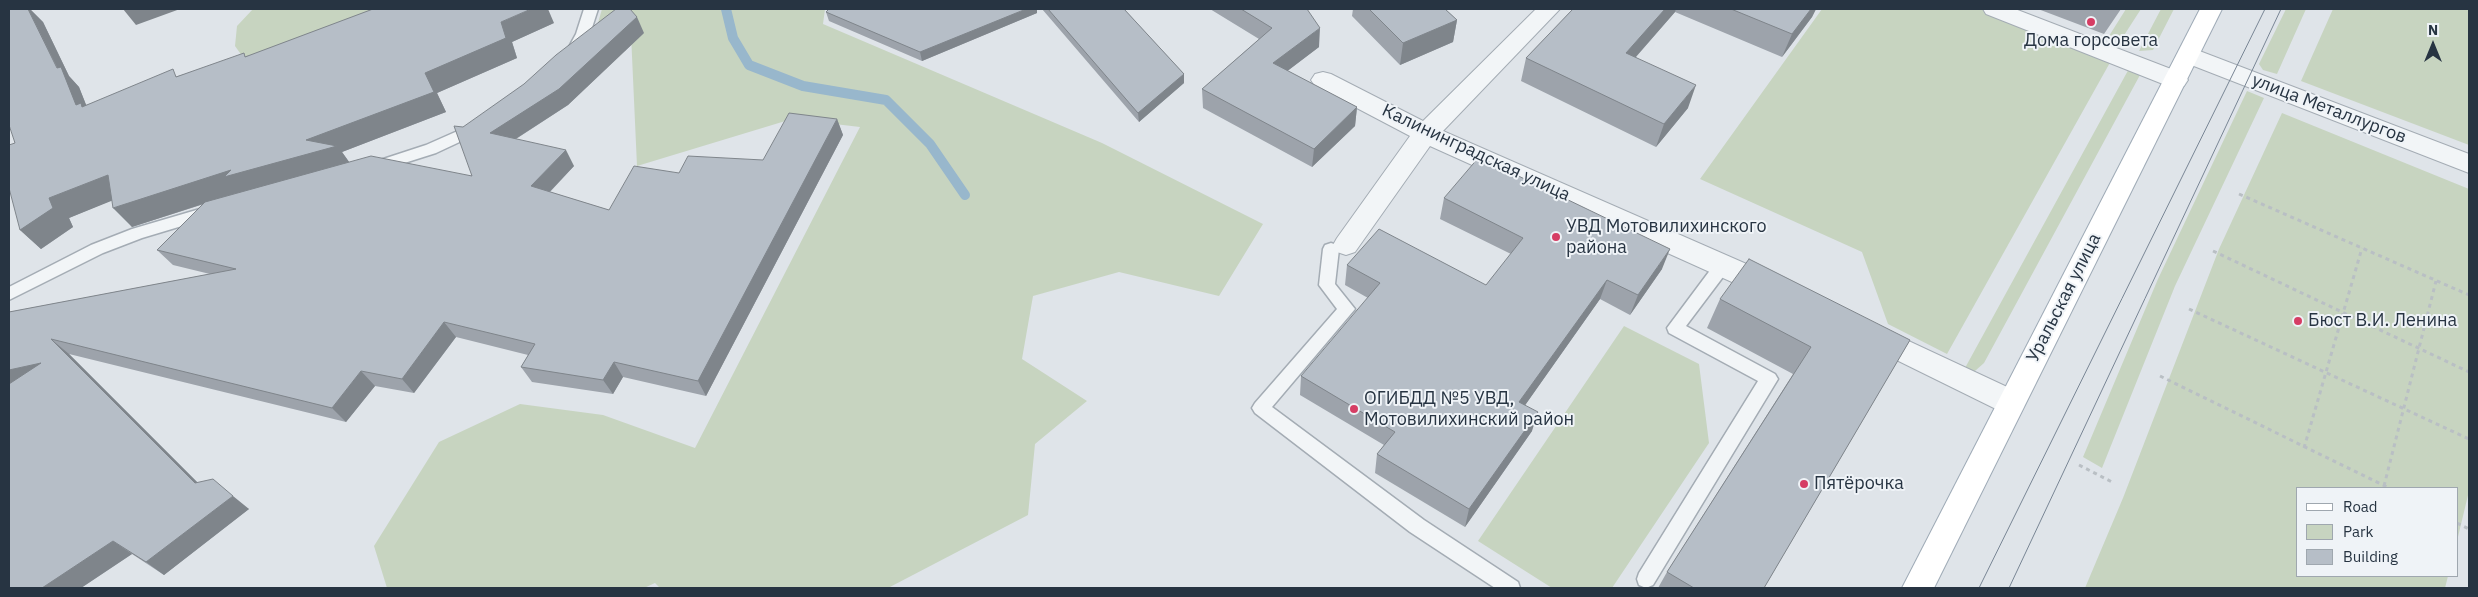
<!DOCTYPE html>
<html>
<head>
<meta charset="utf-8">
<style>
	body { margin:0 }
	#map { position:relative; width:2478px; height:597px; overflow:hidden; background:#dfe4e9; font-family:"IBM Plex Sans",sans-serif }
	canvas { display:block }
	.frame { position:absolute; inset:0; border:10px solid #273442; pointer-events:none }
	.legend { position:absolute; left:2296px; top:487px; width:162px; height:90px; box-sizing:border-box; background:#eff3f7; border:1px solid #9fa7af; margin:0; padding:6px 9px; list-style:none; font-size:15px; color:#273442 }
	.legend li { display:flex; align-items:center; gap:10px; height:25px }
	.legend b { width:25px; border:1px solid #9fa7af }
	.north { position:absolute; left:2408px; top:20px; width:50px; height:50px; -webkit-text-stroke:4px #eff3f7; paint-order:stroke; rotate:0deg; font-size:14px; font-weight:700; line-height:20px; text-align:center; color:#273442 }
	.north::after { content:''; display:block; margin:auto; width:18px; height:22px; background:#273442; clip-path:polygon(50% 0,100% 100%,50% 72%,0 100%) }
</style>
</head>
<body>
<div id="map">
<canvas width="2478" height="597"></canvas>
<div class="frame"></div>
<ul class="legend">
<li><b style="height:6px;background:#fff"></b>Road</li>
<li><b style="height:14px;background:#c7d4c0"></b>Park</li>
<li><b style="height:14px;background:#b6bec7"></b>Building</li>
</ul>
<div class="north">N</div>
</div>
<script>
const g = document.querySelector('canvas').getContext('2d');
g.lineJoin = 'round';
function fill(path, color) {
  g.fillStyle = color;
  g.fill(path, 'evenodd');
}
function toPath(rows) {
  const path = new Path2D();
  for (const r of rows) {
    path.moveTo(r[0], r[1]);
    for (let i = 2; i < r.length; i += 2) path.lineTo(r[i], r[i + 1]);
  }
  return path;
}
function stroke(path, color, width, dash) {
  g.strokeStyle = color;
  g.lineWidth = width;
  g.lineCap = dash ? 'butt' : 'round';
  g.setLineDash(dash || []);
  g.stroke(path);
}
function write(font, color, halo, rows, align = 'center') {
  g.font = font + ' "IBM Plex Sans",sans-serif';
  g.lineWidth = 4;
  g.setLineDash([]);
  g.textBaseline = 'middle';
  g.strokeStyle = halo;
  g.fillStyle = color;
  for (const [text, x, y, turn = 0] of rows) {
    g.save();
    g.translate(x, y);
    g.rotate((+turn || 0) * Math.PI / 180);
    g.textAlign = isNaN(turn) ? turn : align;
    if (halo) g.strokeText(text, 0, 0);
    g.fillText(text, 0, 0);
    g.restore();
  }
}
const green = toPath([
	[253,9,382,9,250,67,235,46,237,26],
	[602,9,825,9,823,24,1102,143,1263,224,1219,296,1119,272,1033,296,1022,359,1087,401,1035,444,1028,515,888,588,660,588,655,583,644,588,387,588,374,546,439,442,520,404,603,415,695,448,860,127,792,119,637,166,631,34,598,23],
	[1822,9,1983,9,2112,59,1947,354,1888,324,1862,252,1700,179],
	[2126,9,2141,9,2121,40,2109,36],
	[2161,9,2174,9,2153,50,2139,51],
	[2286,9,2306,9,2277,74,2263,70,2259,64],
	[2333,9,2469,9,2469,145,2301,81],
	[2131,65,2139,72,2140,75,1984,363,1975,371,1969,371,1965,368],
	[2247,91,2264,98,2175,286,2102,468,2083,457,2158,279],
	[2282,113,2469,189,2469,491,2457,541,2457,488,2297,488,2297,576,2448,576,2445,588,2085,588,2123,498,2219,249],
	[1624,326,1699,364,1709,443,1612,588,1552,588,1478,541]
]);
const stream = toPath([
	[726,9,733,38,749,65,803,86,886,100,930,144,965,195]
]);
const path = toPath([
	[2239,194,2469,295],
	[2213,251,2469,372],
	[2189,309,2469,439],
	[2160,376,2389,488],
	[2304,448,2362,248],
	[2079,465,2114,483],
	[2384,486,2436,281],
	[2457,523,2469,529]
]);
const service = toPath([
	[584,9,598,9,590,34,577,57,567,57,565,54,576,34,584,9],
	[478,122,483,123,485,127,483,131,436,153,376,172,371,171,368,167,371,163,426,145,478,122],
	[210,206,215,208,218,212,215,216,142,238,103,253,9,300,9,287,91,245,132,229,210,206],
	[1331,243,1337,245,1339,249,1335,284,1355,309,1272,407,1424,520,1518,582,1520,588,1495,588,1410,532,1255,413,1252,408,1255,403,1337,309,1319,285,1323,249,1325,245,1331,243],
	[1723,259,1729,261,1731,265,1729,269,1686,326,1775,374,1778,379,1653,585,1646,588,1639,585,1637,579,1639,573,1758,381,1669,333,1667,328,1717,261,1723,259]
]);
const minor = toPath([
	[1536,9,1560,9,1443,131,1783,280,1787,288,1783,296,1773,299,1763,296,1430,146,1355,252,1346,255,1337,252,1333,245,1337,238,1410,136,1315,86,1311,80,1315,74,1323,72,1331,74,1423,121,1536,9],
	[1983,9,2015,9,2184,74,2188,80,2184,86,2176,88,2168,86,1986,14,1983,9],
	[2189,47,2469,154,2469,173,2181,61,2177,55,2181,49,2189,47],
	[1870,323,2020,393,2025,402,2020,411,2010,414,2000,411,1860,342,1856,334,1860,326,1870,323]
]);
const primary = toPath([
	[2200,9,2222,9,1934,588,1902,588,2200,9]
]);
const tram = toPath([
	[1979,588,2265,9],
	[2009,588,2281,9]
]);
const wall = toPath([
	[9,9,30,9,43,22,69,76,79,87,86,105,178,76,246,56,554,23,512,42,517,58,437,93,446,112,342,152,349,162,472,176,463,127,644,33,568,105,516,139,574,166,550,192,609,210,679,173,763,160,837,119,843,135,706,396,623,377,613,394,532,382,521,367,528,355,456,337,414,393,375,386,346,422,69,354,197,482,249,509,164,575,132,554,81,588,9,588,9,312,210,274,173,265,157,250,204,204,132,227,112,200,69,218,73,227,41,249,20,230,15,143],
	[1042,9,1124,9,1184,74,1184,83,1139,122],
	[1210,9,1307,9,1319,47,1287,71,1357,107,1355,126,1312,167,1203,108,1202,89,1259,39],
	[1353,9,1445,9,1457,20,1453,42,1400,65,1352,16],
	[1573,9,1816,9,1812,17,1782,57,1675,12,1636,57,1688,108,1656,147,1521,81,1526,58],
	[2038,9,2121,9,2104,34],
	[826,12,1037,13,922,61,829,21],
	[1444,198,1662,269,1630,315,1600,299,1525,405,1532,431,1465,527,1375,473,1377,454,1384,445,1300,395,1301,376,1368,298,1345,285,1347,265,1486,285,1511,254,1440,219],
	[1720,299,1910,340,1764,588,1658,588,1667,572,1793,374,1707,328]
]);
const shadedWall = toPath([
	[28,9,30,9,43,22,69,76,79,87,89,112,76,105],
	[123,9,180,9,136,25],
	[531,9,548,9,554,23,512,42,517,58,437,93,446,112,342,152,352,166,241,197,237,193,132,227,113,208,306,140,425,73,501,22],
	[1026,9,1037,9,1037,13,922,61,920,52],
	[1665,9,1676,9,1675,12,1619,76,1626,53],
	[1811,9,1816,9,1812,17,1782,57,1792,34],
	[637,17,644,33,568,105,500,149,490,133],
	[1457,20,1453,42,1400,65,1403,43],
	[1320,28,1319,47,1273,82,1273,63],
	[1184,74,1184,83,1139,122,1138,113],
	[1696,85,1688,108,1656,147,1664,124],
	[1357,107,1355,126,1312,167,1314,149],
	[837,119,843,135,706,396,698,381],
	[566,150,574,166,540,202,531,186],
	[108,175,126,195,69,218,73,227,41,249,20,230,49,198],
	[1670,249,1662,269,1630,315,1638,295],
	[1607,280,1600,299,1514,421,1519,402],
	[444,322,456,337,414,393,402,379],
	[51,339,69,354,212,497,195,483],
	[614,362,623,377,613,394,603,380],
	[41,363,9,388,9,370],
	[361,371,375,386,346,422,332,408],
	[1538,412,1532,431,1465,527,1469,509],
	[233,496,249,509,164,575,146,562],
	[113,541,132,554,81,588,42,588]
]);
const building = toPath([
	[9,9,28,9,57,68,61,67,76,105,81,103,82,107,173,69,176,77,244,53,245,57,373,9,531,9,501,22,506,38,425,73,434,92,306,140,337,146,224,177,231,170,113,208,108,175,49,198,53,208,20,230,9,188,9,145,15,143,9,125,9,9],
	[616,9,630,9,637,17,559,89,490,133,566,150,531,186,609,210,634,166,679,173,688,156,763,160,789,113,837,119,698,381,614,362,603,380,521,367,535,344,444,322,402,379,361,371,332,408,51,339,195,483,213,479,233,496,146,562,113,541,42,588,9,588,9,384,41,363,9,370,9,312,236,269,157,250,205,202,371,156,472,176,454,126,463,127,524,84,556,55,616,9],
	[829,9,1026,9,920,52,826,12,829,9],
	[1048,9,1124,9,1184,74,1138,113,1048,9],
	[1241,9,1307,9,1320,28,1273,63,1357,107,1314,149,1202,89,1272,28,1241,9],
	[1369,9,1445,9,1457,20,1403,43,1369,9],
	[1573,9,1665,9,1626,53,1696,85,1664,124,1526,58,1573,9],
	[1731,9,1811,9,1792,34,1731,9],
	[1479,157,1670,249,1638,295,1607,280,1519,402,1538,412,1469,509,1377,454,1395,432,1301,376,1380,283,1347,265,1379,229,1486,285,1523,238,1444,198,1479,157],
	[1749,259,1910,340,1764,588,1694,588,1667,572,1811,347,1720,299,1749,259]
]);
const markers = [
	[2091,22,5,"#d63d64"],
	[1556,237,5,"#d63d64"],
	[2298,321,5,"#d63d64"],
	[1354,409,5,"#d63d64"],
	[1804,484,5,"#d63d64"]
];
const poiNames = [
	["Дома горсовета",2091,41,"center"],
	["УВД Мотовилихинского",1566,227],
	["района",1566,248],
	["Бюст В.И. Ленина",2308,321],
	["ОГИБДД №5 УВД,",1364,399],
	["Мотовилихинский район",1364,420],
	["Пятёрочка",1814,484]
];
const streetNames = [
	["улица Металлургов",2329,109,21],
	["Калининградская улица",1476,153,25],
	["Уральская улица",2064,298,-63]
];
fill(green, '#c7d4c0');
stroke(stream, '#98b7cc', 10);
stroke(service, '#a4acb4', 3);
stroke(minor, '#a4acb4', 2);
stroke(primary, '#9eaab6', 2);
stroke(path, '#b9bfc4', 3, [4, 4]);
fill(service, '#f2f5f7');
fill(minor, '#f2f5f7');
fill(primary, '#fff');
stroke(tram, '#788594', 1);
fill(wall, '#9da3ab');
fill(shadedWall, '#7f858b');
fill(building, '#b6bec7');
stroke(building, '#7f858b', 1);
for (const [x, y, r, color] of markers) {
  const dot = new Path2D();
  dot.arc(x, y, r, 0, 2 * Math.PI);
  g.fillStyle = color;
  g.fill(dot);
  stroke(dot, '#eff3f7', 2);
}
write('18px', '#273442', '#eff3f7', poiNames, 'left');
write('18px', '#273442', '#eff3f7', streetNames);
</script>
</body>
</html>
